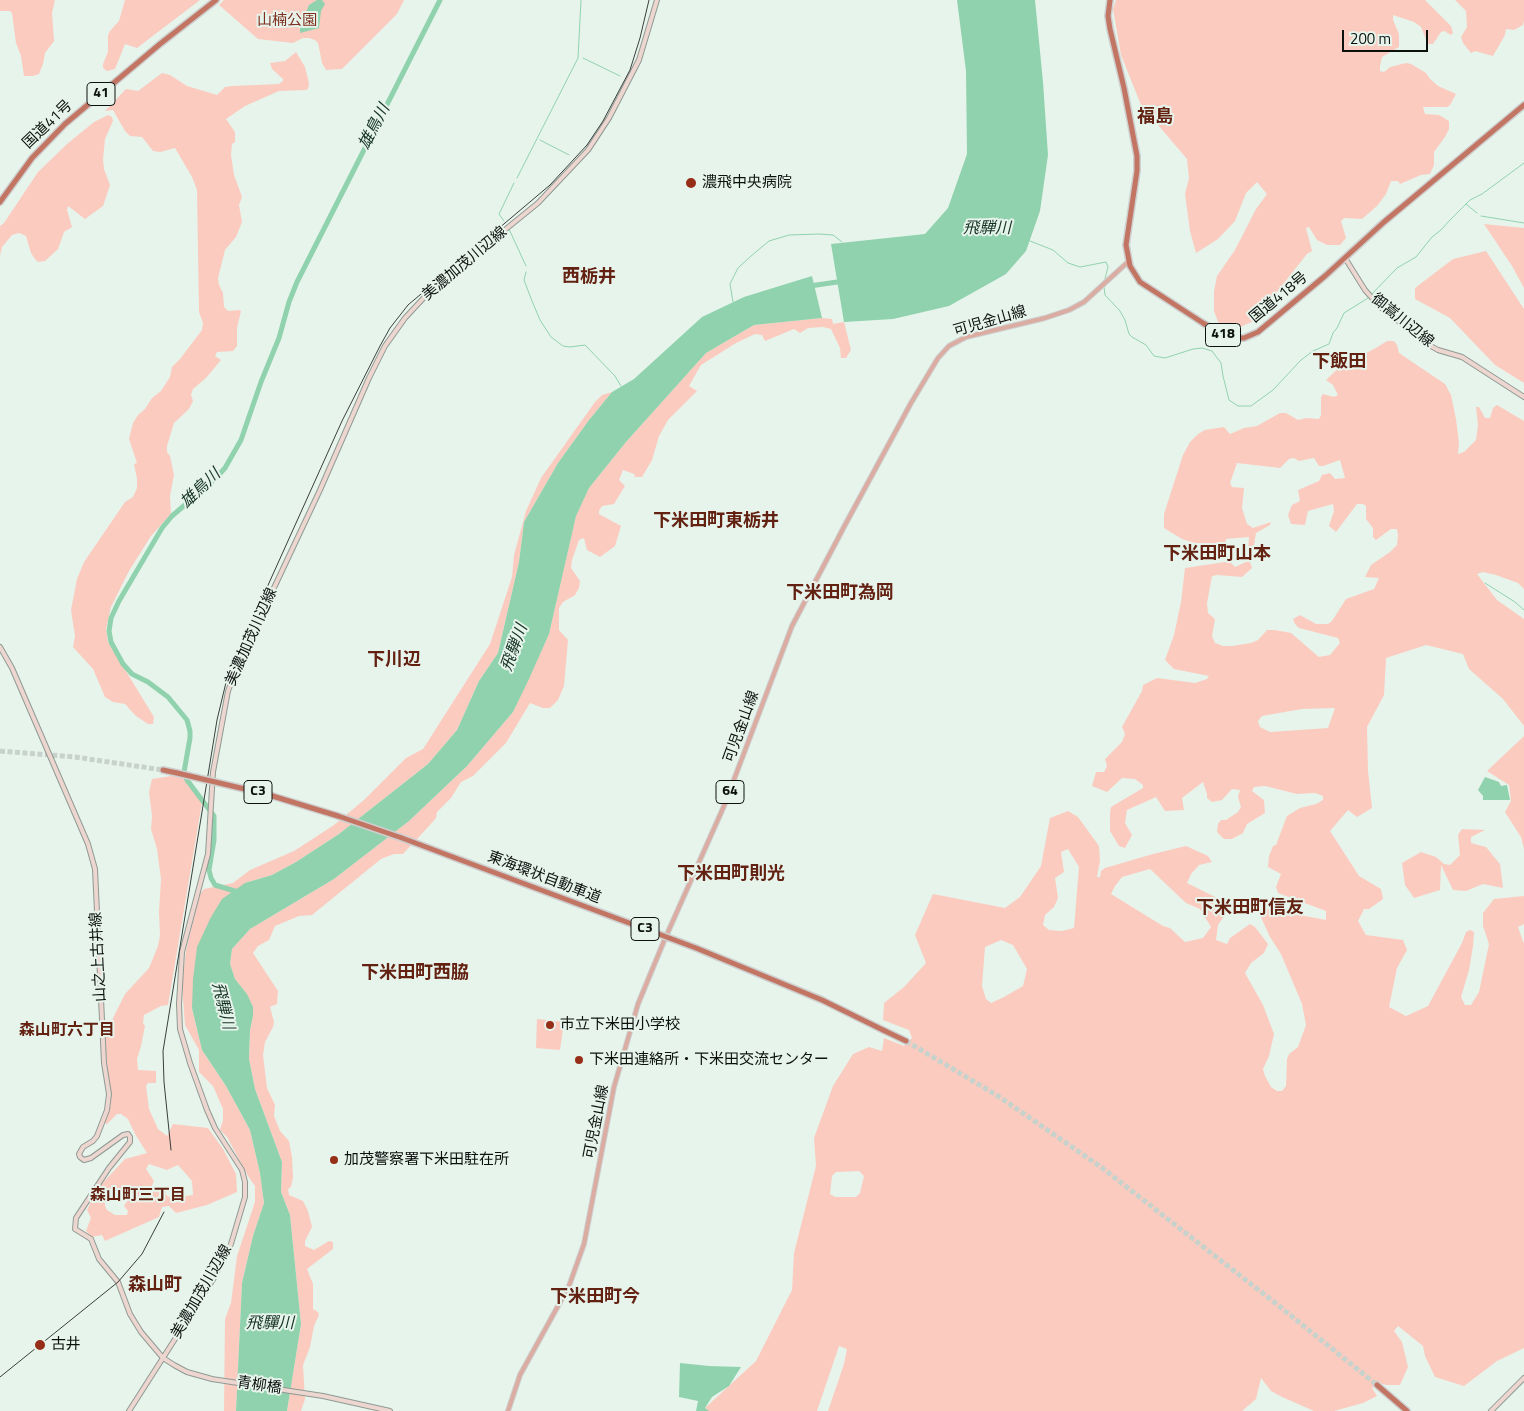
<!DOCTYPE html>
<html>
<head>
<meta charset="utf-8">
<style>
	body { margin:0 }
	#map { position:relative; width:1524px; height:1411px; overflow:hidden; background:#e7f4ec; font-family:"Titillium Web",sans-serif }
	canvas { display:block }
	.scale { position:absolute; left:1342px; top:30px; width:86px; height:22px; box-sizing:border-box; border:2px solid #0c110e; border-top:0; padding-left:6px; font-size:15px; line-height:18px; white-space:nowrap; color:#0c110e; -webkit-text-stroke:4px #e7f4ec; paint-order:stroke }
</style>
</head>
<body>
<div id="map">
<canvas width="1524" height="1411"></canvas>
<div class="scale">200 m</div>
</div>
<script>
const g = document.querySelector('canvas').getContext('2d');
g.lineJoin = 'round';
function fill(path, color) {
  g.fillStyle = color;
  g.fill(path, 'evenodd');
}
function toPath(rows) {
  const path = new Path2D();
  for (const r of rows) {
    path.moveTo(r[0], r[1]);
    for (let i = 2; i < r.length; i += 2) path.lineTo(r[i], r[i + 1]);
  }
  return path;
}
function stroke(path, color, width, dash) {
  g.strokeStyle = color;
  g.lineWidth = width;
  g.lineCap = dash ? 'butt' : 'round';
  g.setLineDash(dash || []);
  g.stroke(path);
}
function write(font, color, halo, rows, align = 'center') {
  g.font = font + ' "Titillium Web","Noto Sans JP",sans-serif';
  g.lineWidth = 4;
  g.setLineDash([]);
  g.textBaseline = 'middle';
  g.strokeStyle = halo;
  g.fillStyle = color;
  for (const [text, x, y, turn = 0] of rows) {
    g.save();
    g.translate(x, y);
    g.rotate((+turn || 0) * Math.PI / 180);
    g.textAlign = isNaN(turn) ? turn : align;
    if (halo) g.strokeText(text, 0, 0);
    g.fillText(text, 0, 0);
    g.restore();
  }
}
const green = toPath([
	[0,0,55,0,52,13,54,41,45,53,43,64,39,74,33,76,24,76,21,56,16,43,12,13,10,11,0,11],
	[125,0,200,0,137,48,125,44,115,69,107,71,103,68,103,64,108,52,108,35,110,31,119,21],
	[224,0,404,0,397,14,342,69,326,70,322,63,318,43,315,40,309,38,303,38,293,43,258,39,219,5],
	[1116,0,1425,0,1451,26,1453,33,1451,35,1444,31,1441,32,1433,44,1428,44,1421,27,1414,22,1393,15,1393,20,1399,34,1399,47,1382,57,1380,66,1380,71,1384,72,1390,67,1406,63,1411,64,1426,73,1430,79,1438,86,1456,94,1450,105,1447,107,1423,107,1425,114,1439,115,1449,121,1449,129,1445,137,1434,152,1434,165,1430,174,1421,175,1400,184,1398,181,1391,181,1386,194,1377,206,1362,219,1344,218,1341,221,1346,238,1340,245,1327,245,1317,240,1309,227,1306,228,1312,251,1307,254,1261,312,1259,319,1240,327,1227,328,1218,322,1214,311,1214,291,1217,276,1235,250,1256,209,1267,194,1257,182,1246,193,1235,221,1218,239,1196,253,1190,231,1185,194,1189,178,1187,159,1141,105,1121,55,1113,9],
	[1455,0,1524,0,1524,21,1523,25,1514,30,1506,29,1505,35,1493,56,1475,51,1471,53,1463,43,1461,37,1467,27,1466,11],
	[296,52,305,67,309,83,308,89,306,90,279,91,245,106,226,119,235,132,235,142,232,144,231,155,234,175,242,197,239,205,242,222,236,237,225,250,218,278,219,285,223,293,224,307,228,311,239,310,241,311,237,328,237,346,233,351,217,352,215,356,221,360,206,378,193,389,191,395,193,401,189,409,174,423,167,446,167,452,170,456,174,475,170,496,171,514,151,536,129,571,111,607,106,629,108,642,154,717,153,724,148,724,136,716,125,704,113,702,105,697,93,669,73,647,75,636,71,610,77,579,84,562,125,502,133,497,137,488,137,479,134,464,137,463,129,439,133,423,138,415,145,409,152,398,161,391,170,377,172,367,180,359,202,330,203,323,199,312,197,190,192,177,175,148,160,152,153,151,142,137,130,136,125,131,113,110,105,111,126,89,138,91,162,73,170,75,187,86,217,95,225,87,232,86,279,84,283,81,283,79,272,69,270,63,285,61],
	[108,115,112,117,113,121,105,139,103,160,104,169,110,185,103,206,85,219,68,206,67,210,72,227,64,232,58,249,45,261,38,262,35,259,31,253,26,236,19,233,12,235,2,247,0,256,0,226,4,223,38,172,67,144,94,122],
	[1484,224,1524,228,1524,288,1512,266],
	[1486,251,1524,309,1524,383,1495,365,1450,318,1415,299,1415,288,1453,259],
	[822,318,832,319,833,324,844,322,851,350,846,358,841,358,840,348,831,329,823,327,808,328,800,333,794,329,765,341,762,335,755,334,736,343,701,365,689,386,697,391,668,420,659,436,652,460,642,477,635,477,634,474,623,470,619,480,625,486,614,504,602,506,599,511,599,514,621,526,615,546,600,557,587,550,584,538,579,540,572,560,571,568,580,581,579,588,575,595,563,602,559,608,559,630,568,640,564,686,558,700,550,708,543,708,530,703,506,743,473,776,461,782,451,798,437,812,436,818,429,826,403,854,394,854,381,859,312,915,299,916,275,926,269,940,258,946,253,953,278,991,277,1004,270,1007,274,1022,273,1027,265,1042,263,1055,267,1088,275,1105,274,1116,280,1131,289,1141,292,1157,293,1177,291,1187,288,1189,289,1195,303,1201,308,1211,312,1227,305,1241,305,1246,314,1250,329,1241,333,1242,333,1249,307,1269,313,1284,313,1309,318,1312,319,1315,314,1326,310,1347,303,1365,305,1399,301,1411,287,1411,301,1324,290,1215,281,1192,282,1162,255,1089,249,1059,250,1030,253,1016,247,994,235,979,230,964,232,949,250,929,334,879,409,821,467,766,513,712,549,634,576,515,589,488,626,442,706,353,754,325],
	[1387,341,1394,341,1397,345,1399,353,1445,384,1451,395,1456,419,1459,443,1458,454,1464,452,1476,440,1478,425,1476,407,1479,407,1485,418,1490,418,1493,408,1497,405,1524,421,1524,589,1518,583,1496,575,1483,572,1477,574,1497,600,1524,619,1524,726,1503,699,1469,669,1463,654,1426,645,1386,658,1384,695,1367,727,1368,771,1372,808,1357,817,1348,810,1330,831,1359,876,1381,889,1383,899,1369,909,1364,909,1358,921,1366,935,1403,940,1407,950,1397,968,1389,1007,1406,1016,1428,1006,1462,943,1466,932,1470,930,1474,932,1473,946,1469,970,1461,997,1465,1005,1471,1005,1479,992,1488,949,1489,944,1483,926,1483,913,1494,899,1524,896,1524,924,1518,927,1524,944,1524,1348,1497,1361,1464,1386,1435,1377,1425,1356,1423,1346,1398,1326,1394,1331,1402,1342,1408,1367,1400,1385,1387,1385,1378,1383,1372,1388,1377,1396,1363,1403,1334,1411,1314,1411,1282,1397,1271,1391,1261,1378,1256,1399,1242,1411,828,1411,844,1364,847,1349,839,1346,817,1411,708,1411,705,1408,756,1361,792,1290,794,1253,816,1166,814,1138,833,1086,853,1054,869,1047,882,1051,884,1038,904,1046,912,1038,909,1030,883,1020,884,1003,904,987,926,963,915,935,933,894,1005,908,1020,897,1041,866,1050,818,1068,811,1078,817,1099,846,1100,861,1097,877,1100,877,1101,871,1105,868,1153,854,1186,846,1208,856,1212,862,1199,865,1191,874,1187,883,1219,899,1229,909,1218,925,1216,940,1227,944,1230,938,1250,924,1255,927,1268,944,1264,953,1251,963,1245,973,1263,1005,1274,1034,1269,1056,1263,1069,1265,1076,1271,1087,1277,1091,1282,1091,1286,1086,1287,1059,1289,1054,1298,1047,1306,1025,1302,1004,1281,954,1270,937,1259,913,1260,908,1263,908,1326,920,1326,911,1278,893,1276,887,1281,874,1268,867,1269,856,1273,846,1276,845,1287,816,1300,808,1316,804,1323,800,1323,796,1315,793,1297,794,1265,786,1254,787,1252,791,1264,800,1265,813,1247,824,1243,833,1232,839,1224,839,1217,832,1218,824,1221,820,1226,820,1238,812,1241,807,1238,797,1240,790,1232,789,1222,800,1212,802,1207,798,1207,794,1203,782,1182,798,1184,810,1165,811,1156,797,1127,810,1125,823,1132,835,1125,848,1119,846,1110,831,1110,813,1111,807,1143,788,1143,785,1135,779,1122,778,1107,792,1092,786,1096,772,1104,772,1107,766,1105,759,1122,742,1125,734,1122,727,1142,691,1143,685,1157,678,1195,683,1207,679,1209,676,1174,669,1165,660,1174,635,1181,602,1185,568,1225,562,1231,563,1235,567,1246,562,1250,562,1252,568,1242,577,1217,575,1212,576,1207,603,1208,613,1215,619,1212,636,1215,643,1223,646,1232,646,1251,643,1258,640,1267,630,1275,630,1291,633,1319,657,1330,655,1340,643,1338,638,1299,628,1295,624,1293,619,1300,615,1316,624,1328,624,1332,621,1346,599,1374,589,1379,578,1365,577,1371,565,1390,552,1397,545,1398,535,1397,529,1391,529,1376,540,1373,537,1373,528,1366,519,1366,506,1363,504,1357,504,1336,532,1329,526,1334,511,1333,504,1308,511,1305,525,1291,524,1288,515,1292,505,1300,501,1298,490,1319,481,1322,475,1330,473,1335,479,1345,478,1340,460,1323,466,1319,466,1314,458,1299,461,1294,458,1289,459,1280,468,1237,463,1230,483,1232,487,1244,488,1242,508,1247,524,1253,528,1271,522,1270,525,1256,533,1253,551,1248,552,1249,537,1226,539,1225,545,1195,543,1182,539,1164,528,1164,514,1183,455,1190,442,1198,434,1205,430,1224,427,1230,434,1244,428,1257,426,1280,413,1286,413,1298,420,1306,418,1319,419,1321,415,1321,397,1323,394,1334,397,1338,395,1333,385,1326,380,1354,353,1362,355,1376,348],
	[1335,708,1328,728,1270,732,1260,727,1258,721,1262,716,1302,709],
	[1068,849,1079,867,1074,928,1062,931,1049,930,1043,925,1045,915,1054,907,1058,898,1055,878,1064,872,1061,852],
	[1150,869,1186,903,1200,909,1211,927,1203,938,1185,942,1170,928,1163,926,1111,894,1115,886,1122,877],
	[1001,940,1013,945,1027,969,1023,986,1004,997,991,1003,986,999,982,986,985,947],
	[859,1171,864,1176,860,1193,856,1197,835,1197,830,1194,832,1176,836,1172],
	[612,392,589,420,558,463,524,522,519,562,498,653,479,681,457,730,428,764,339,834,296,862,272,875,245,883,192,1008,202,1050,226,1086,250,1130,260,1173,264,1203,253,1236,242,1283,236,1411,224,1411,225,1319,231,1303,237,1256,255,1202,255,1186,248,1176,227,1137,220,1130,223,1120,223,1109,213,1086,199,1072,199,1050,185,1025,182,986,186,950,200,894,204,889,233,883,250,870,294,851,334,825,364,800,406,758,423,749,490,644,512,577,514,555,526,511,541,478,595,402,602,395],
	[1524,736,1524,849,1521,837,1505,812,1511,801,1509,785,1487,771],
	[171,776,182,777,189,784,202,802,168,1005,161,1006,144,1015,143,1023,145,1026,141,1046,137,1059,138,1070,156,1071,156,1083,148,1083,146,1086,149,1109,158,1129,167,1136,173,1124,208,1128,223,1149,236,1174,237,1192,207,1205,176,1213,169,1206,162,1207,159,1217,105,1241,102,1235,92,1237,86,1231,91,1218,87,1210,96,1190,125,1159,147,1153,135,1134,128,1119,121,1114,117,1114,107,1124,104,1123,111,1104,106,1053,106,1032,112,1025,113,1018,125,994,149,968,158,946,160,935,159,912,161,879,157,849,151,829,152,816,149,792,152,779],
	[149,1164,167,1170,178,1165,192,1181,193,1195,171,1198,166,1195,165,1186,156,1190,151,1189,151,1187,154,1181,146,1169],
	[127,1192,131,1195,124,1206,128,1211,127,1215,115,1215,107,1210,105,1206,105,1197,114,1197],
	[1462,829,1485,830,1471,837,1471,843,1486,847,1500,864,1503,888,1483,884,1466,891,1453,890,1441,865,1440,890,1414,898,1405,885,1402,863,1421,852,1436,857,1444,864,1450,865,1460,855,1458,835],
	[537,1019,564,1022,560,1050,536,1048]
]);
const water = toPath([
	[317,0,322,0,325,4,321,11,319,28,300,33,300,27,309,5],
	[957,0,1035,0,1043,82,1048,155,1040,211,1026,251,1006,274,949,306,893,319,844,322,831,244,925,234,948,208,967,154,966,71],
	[812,276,822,318,754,325,706,353,626,442,589,488,576,516,549,634,529,679,513,712,467,766,409,821,334,879,250,929,232,949,230,964,235,979,247,994,253,1007,253,1016,250,1030,249,1059,255,1089,282,1162,281,1192,290,1215,301,1324,287,1411,236,1411,242,1283,253,1236,264,1203,260,1173,250,1130,226,1086,202,1050,192,1008,193,979,197,947,211,917,222,899,245,883,272,875,296,862,339,834,428,764,457,730,479,681,498,653,519,562,524,522,558,463,589,420,612,392,634,379,702,317,744,297],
	[1485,777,1499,782,1501,786,1507,785,1510,800,1483,800,1483,796,1478,790],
	[680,1363,709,1366,741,1367,729,1386,712,1397,705,1408,709,1411,696,1411,698,1401,679,1397]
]);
const stream = toPath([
	[583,58,620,76],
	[540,140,569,155],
	[517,178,578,58,581,0],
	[1466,204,1477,213],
	[1481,216,1524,223],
	[504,221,499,214,514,183],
	[509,229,526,266],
	[1030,241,1053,250,1068,263,1080,267,1106,262,1108,267,1104,283],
	[526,272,524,280,532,301,540,320,551,337,563,346,570,347,585,345,615,376,621,386],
	[1104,287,1105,295,1120,311,1125,320,1129,334,1132,337,1146,345,1154,356,1165,358,1193,349,1202,348,1212,351,1221,363,1223,376,1229,400,1238,406,1251,406,1273,390,1301,360,1313,351,1329,344,1333,333,1337,328,1344,313,1368,298,1397,268,1416,257,1432,237,1441,230,1449,221,1470,200,1482,194,1524,163],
	[733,302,730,284,738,268,751,256,769,241,789,235,819,234,833,235,842,242],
	[1485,583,1515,602,1524,610]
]);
const river = toPath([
	[810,286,844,281],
	[238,892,215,885,211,878,209,870,214,840,214,816,187,780,184,772,190,738,190,731,187,720,168,697,148,682,132,674,123,664,111,642,109,631,111,618,119,601,162,528,172,516,215,479,225,468,241,440,261,382,279,338,289,302,297,282,440,0]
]);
const highwayTunnel = toPath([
	[0,751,75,757,163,770],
	[906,1041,998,1096,1101,1167,1274,1302,1377,1385]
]);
const secondary = toPath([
	[1345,258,1365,290,1380,307,1429,345,1438,350,1462,357,1524,397],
	[0,647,12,668,88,844,95,869,104,1063,109,1094,107,1110,97,1136,93,1141,83,1147,79,1154,80,1157,84,1160,91,1158,123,1135,128,1134,130,1137,130,1142,109,1168,76,1218,75,1229,91,1239,99,1259,118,1282,130,1314,141,1332,163,1358,174,1365,187,1372,212,1379,323,1396,390,1411],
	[129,1411,214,1278,231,1244,245,1197,245,1182,242,1170,215,1128,207,1110,190,1063,180,1029,179,1004,182,952,208,854,213,772,228,691,241,658,320,490,369,378,385,346,405,318,432,289,538,203,588,150,609,118,639,60,657,0],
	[1491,1411,1524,1378]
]);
const primary = toPath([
	[508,1411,520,1375,569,1286,584,1244,614,1087,638,1004,664,941,724,806,792,626,845,525,911,403,938,358,949,346,966,337,1045,318,1069,310,1084,302,1129,261]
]);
const highway = toPath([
	[1110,0,1108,16,1110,29,1124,88,1137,156,1137,171,1126,245,1130,266,1140,282,1203,323,1223,335,1231,338,1244,338,1258,332,1325,276,1384,222,1524,105],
	[0,202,32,158,65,124,160,44,216,0],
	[163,770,177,773],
	[338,816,402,838],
	[883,1030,906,1041],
	[1377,1385,1407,1411]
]);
const rail = toPath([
	[171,1150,164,1082,163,1051,217,720,228,674,342,421,380,346,390,328,408,305,550,185,587,145,603,121,630,70,640,38,649,0],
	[0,1377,118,1282,142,1254,164,1212]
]);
const highwayBridge = toPath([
	[177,773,266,794,338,816],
	[402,838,696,948,822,1000,883,1030]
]);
const markers = [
	[691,183,6,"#962d17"],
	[550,1025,5,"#962d17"],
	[579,1060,5,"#962d17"],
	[334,1160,5,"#962d17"],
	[40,1345,6,"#962d17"]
];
const shields = [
	[101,94,28],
	[1223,335,35],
	[258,792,28],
	[730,792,28],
	[645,929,28]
];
const shieldNames = [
	["41",101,94],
	["418",1223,335],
	["C3",258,792],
	["64",730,792],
	["C3",645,929]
];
const parkNames = [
	["山楠公園",287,21]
];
const streetNames = [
	["国道41号",48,125,-44],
	["美濃加茂川辺線",465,264,-40],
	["国道418号",1279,298,-40],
	["御嵩川辺線",1402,321,39],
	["可児金山線",990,322,-16],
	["美濃加茂川辺線",252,637,-66],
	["可児金山線",742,727,-70],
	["東海環状自動車道",544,878,21],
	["山之上古井線",99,957,-93],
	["可児金山線",597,1122,-79],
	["美濃加茂川辺線",202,1292,-60],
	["青柳橋",259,1386,8]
];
const poiNames = [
	["濃飛中央病院",702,183],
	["市立下米田小学校",560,1025],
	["下米田連絡所・下米田交流センター",589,1060],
	["加茂警察署下米田駐在所",344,1160],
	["古井",51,1345]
];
const waterNames = [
	["雄鳥川",375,127,-63],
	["飛騨川",987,229],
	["雄鳥川",201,489,-44],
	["飛騨川",515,648,-70],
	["飛騨川",222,1006,76],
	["飛驒川",270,1324]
];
const neighbourhoodNames = [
	["森山町六丁目",67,1031],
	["森山町三丁目",138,1196]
];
const quarterNames = [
	["福島",1155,118],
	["西栃井",589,278],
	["下飯田",1339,363],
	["下米田町東栃井",716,522],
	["下米田町山本",1217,555],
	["下米田町為岡",840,594],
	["下川辺",394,661],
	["下米田町則光",731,875],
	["下米田町信友",1250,909],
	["下米田町西脇",415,974],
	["森山町",155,1286],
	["下米田町今",595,1298]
];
fill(green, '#fbcbbf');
fill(water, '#90d2ad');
stroke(stream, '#90d2ad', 1);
stroke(river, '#90d2ad', 5);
stroke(highwayTunnel, '#c6d2cb', 5, [5, 2.5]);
stroke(secondary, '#8f9a93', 6);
stroke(primary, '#cecfcf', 6);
stroke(highway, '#cecfcf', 8);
stroke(secondary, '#edd6d0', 4);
stroke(primary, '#dbaca1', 4);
stroke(highway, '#c37563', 5);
stroke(rail, '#393f3b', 1);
stroke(highwayBridge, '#cecfcf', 8, []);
stroke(highwayBridge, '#c37563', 5);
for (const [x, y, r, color] of markers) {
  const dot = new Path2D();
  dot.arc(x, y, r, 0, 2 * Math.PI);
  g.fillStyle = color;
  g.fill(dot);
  stroke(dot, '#e7f4ec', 2);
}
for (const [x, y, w] of shields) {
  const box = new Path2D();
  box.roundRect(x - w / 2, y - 11.5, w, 23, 4);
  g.fillStyle = '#e7f4ec';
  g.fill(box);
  stroke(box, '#0c110e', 1);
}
write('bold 14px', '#0c110e', null, shieldNames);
write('15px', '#7f2f1e', '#e7f4ec', parkNames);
write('15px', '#0c110e', '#e7f4ec', streetNames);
write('15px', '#0c110e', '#e7f4ec', poiNames, 'left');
write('italic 16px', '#133122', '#e7f4ec', waterNames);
write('bold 16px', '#632112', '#e7f4ec', neighbourhoodNames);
write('bold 18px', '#632112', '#e7f4ec', quarterNames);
</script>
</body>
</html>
